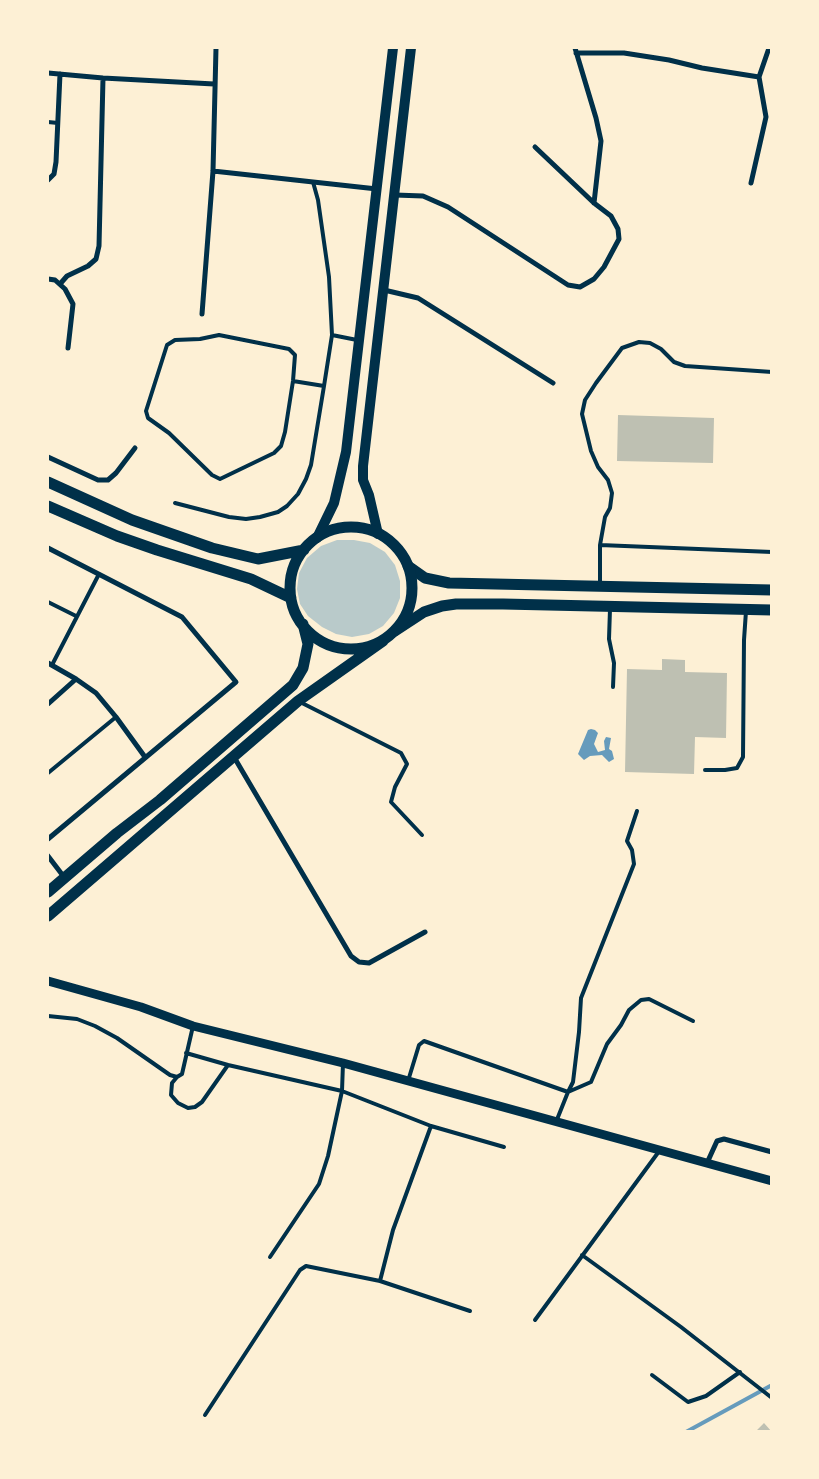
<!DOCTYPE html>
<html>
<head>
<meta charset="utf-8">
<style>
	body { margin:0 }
	#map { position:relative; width:819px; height:1479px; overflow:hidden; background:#fdf0d5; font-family:"Titillium Web",sans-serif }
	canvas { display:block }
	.frame { position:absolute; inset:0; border:49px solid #fdf0d5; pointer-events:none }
</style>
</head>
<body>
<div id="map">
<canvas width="819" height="1479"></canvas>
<div class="frame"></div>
</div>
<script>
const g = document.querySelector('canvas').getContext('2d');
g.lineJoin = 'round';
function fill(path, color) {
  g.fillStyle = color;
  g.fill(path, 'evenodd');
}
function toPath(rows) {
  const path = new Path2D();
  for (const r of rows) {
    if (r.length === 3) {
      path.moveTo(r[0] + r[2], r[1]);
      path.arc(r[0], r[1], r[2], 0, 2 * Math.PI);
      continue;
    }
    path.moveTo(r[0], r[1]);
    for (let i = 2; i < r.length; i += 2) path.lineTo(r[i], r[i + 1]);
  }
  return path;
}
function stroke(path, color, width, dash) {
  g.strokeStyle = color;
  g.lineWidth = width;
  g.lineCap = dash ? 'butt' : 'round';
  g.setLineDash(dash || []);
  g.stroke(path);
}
const green = toPath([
	[337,540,354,540,370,543,385,552,395,565,400,581,400,598,394,613,383,626,369,634,352,637,336,634,322,627,308,616,300,604,297,589,299,573,307,558,321,546]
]);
const water = toPath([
	[591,729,595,730,598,733,594,744,598,752,605,750,604,741,606,737,611,738,609,749,612,751,614,759,609,762,602,755,590,756,584,760,578,754,588,730]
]);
const stream = toPath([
	[686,1432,772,1385]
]);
const building = toPath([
	[618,415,714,418,713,463,617,461],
	[662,659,685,660,685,672,727,673,726,738,695,737,694,774,625,772,627,669,662,670],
	[764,1423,772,1432,755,1432]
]);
const service = toPath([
	[48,122,58,123],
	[219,335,289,349,295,355,293,381,285,432,281,446,274,453,220,479,212,475,169,433,148,418,146,411,167,345,175,340,200,339,219,335],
	[332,335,357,340],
	[293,381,324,386,332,335,329,277,318,200,313,182],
	[175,503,229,517,246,519,260,517,278,512,287,506,298,494,306,479,311,465,324,386],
	[600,545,772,552],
	[600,584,600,545,605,517,610,508,612,493,608,480,598,467,591,451,582,414,585,400,596,383,622,348,639,342,650,343,661,349,674,362,685,366,772,372],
	[48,602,76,616],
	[610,609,609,639,614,663,613,687],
	[52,665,99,574],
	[300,702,401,753,407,764,395,787,391,802,422,835],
	[705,770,725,770,737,768,743,757,744,640,746,611],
	[48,773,116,717],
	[48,1016,77,1019,95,1026,117,1038,170,1075,177,1077,182,1074,193,1026],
	[186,1053,228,1065],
	[343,1063,342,1091,431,1126,393,1230,380,1281],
	[177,1077,172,1083,171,1095,178,1103,188,1108,195,1107,202,1102,228,1065,342,1091,328,1156,319,1184,270,1257],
	[408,1081,419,1045,424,1041,568,1092,573,1082,579,1032,581,998,634,864,632,850,627,841,637,811],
	[556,1122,568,1092,591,1082,607,1044,621,1025,629,1010,641,1000,649,999,693,1021],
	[431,1126,504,1147],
	[582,1255,681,1327,772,1398],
	[535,1320,660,1150],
	[652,1375,688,1402,706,1396,740,1372],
	[205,1415,300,1270,306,1266,380,1281,470,1311]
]);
const minor = toPath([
	[575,48,596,118,601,141,594,203],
	[576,53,624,53,669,60,702,68,759,77],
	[48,73,103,78,214,84],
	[213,171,377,189],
	[48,180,54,174,56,162,60,74],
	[751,183,766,117,759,77,769,48],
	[395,195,423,196,448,207,568,285,580,287,594,279,604,267,619,239,618,229,611,216,594,203,535,147],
	[48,279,55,280,65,289,73,304,68,348],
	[60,284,67,276,88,266,96,259,99,246,103,78],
	[384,290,418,298,553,383],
	[202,314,213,171,216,48],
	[48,457,98,480,108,480,116,473,135,448],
	[48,548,182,617,236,682,48,839],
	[48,663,76,679,96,693,116,717,145,757],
	[48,704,76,679],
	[234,757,351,956,359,962,369,963,425,932],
	[48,856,64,877],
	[707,1163,717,1141,724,1139,772,1152]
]);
const tertiary = toPath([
	[48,981,141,1007,193,1026,343,1063,772,1181]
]);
const secondary = toPath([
	[378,534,369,495,363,480,363,466,411,48],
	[317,538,334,503,346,452,393,48]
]);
const primary = toPath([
	[408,566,425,578,449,583,772,590],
	[395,631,424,612,442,606,456,604,503,604,772,610]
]);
const trunk = toPath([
	[48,482,132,520,212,548,258,559,304,550],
	[48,506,117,536,157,550,251,579,291,598],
	[351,588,61],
	[48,892,117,833,160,800,293,685,303,668,308,644,303,624],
	[48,916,298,701,383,641]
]);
fill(green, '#b9caca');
fill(water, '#669bbc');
stroke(stream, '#669bbc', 4);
fill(building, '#bec0b2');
stroke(service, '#003049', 4);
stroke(minor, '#003049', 5);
stroke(tertiary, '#003049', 9);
stroke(secondary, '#003049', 10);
stroke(primary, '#003049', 11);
stroke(trunk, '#003049', 11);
</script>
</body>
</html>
